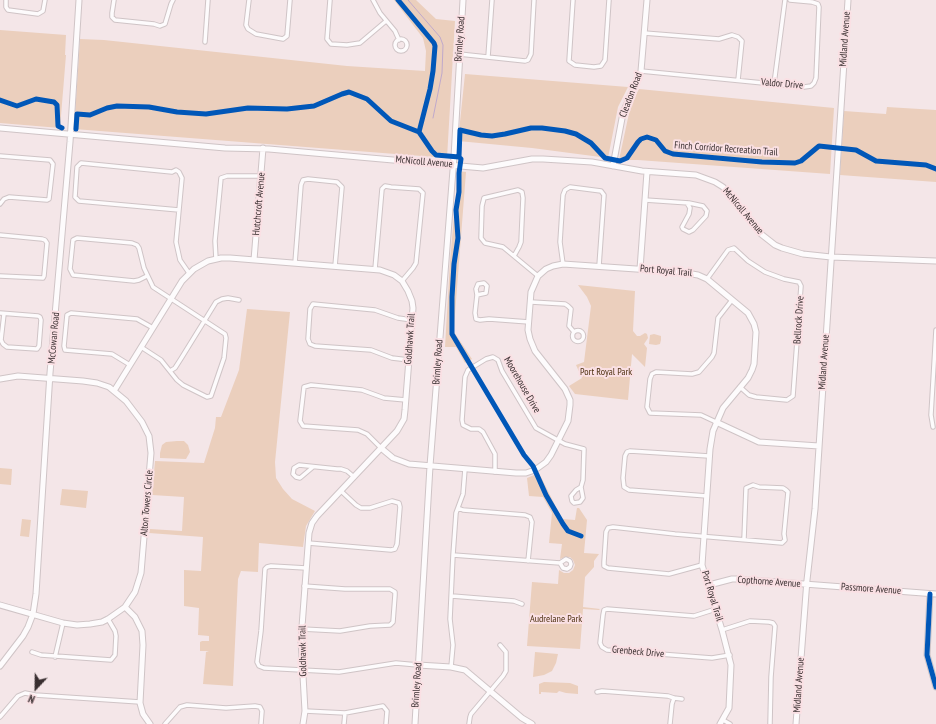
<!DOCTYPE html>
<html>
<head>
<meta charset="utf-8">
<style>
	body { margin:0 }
	#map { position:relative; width:936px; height:724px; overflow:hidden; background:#f4e6e8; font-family:"PT Sans Narrow",sans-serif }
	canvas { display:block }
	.north { position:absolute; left:16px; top:668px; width:40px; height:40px; -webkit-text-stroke:3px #fae0e4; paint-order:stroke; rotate:202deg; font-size:11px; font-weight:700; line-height:16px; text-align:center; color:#392f30 }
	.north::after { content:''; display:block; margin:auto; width:14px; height:18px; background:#392f30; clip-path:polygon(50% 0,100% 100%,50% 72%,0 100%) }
</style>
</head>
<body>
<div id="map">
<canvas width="936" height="724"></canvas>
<div class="north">N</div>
</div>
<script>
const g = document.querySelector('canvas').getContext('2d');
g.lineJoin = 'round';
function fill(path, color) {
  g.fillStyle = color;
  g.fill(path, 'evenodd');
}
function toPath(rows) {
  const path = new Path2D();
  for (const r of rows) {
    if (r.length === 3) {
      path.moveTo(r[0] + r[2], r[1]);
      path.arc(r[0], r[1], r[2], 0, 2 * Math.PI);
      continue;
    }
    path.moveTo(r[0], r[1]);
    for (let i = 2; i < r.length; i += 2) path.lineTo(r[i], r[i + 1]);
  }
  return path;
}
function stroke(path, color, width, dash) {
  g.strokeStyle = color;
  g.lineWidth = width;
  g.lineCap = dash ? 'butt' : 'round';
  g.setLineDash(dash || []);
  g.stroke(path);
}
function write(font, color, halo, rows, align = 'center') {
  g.font = font + ' "PT Sans Narrow",sans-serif';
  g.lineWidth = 4;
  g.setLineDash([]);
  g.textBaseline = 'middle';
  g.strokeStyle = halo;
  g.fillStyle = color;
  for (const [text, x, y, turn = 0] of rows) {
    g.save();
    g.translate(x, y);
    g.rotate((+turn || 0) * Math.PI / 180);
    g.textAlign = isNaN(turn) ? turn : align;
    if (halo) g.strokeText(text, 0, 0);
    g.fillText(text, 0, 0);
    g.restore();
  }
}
const green = toPath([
	[394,0,416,0,436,19,455,21,447,158,74,129,80,39,104,40,347,66,425,71,426,51,423,38],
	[0,30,66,35,65,55,66,55,60,128,0,123],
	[465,74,628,87,618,107,608,158,532,148,458,141],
	[639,89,834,108,830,174,638,160,619,160,631,104],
	[887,107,936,110,936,182,840,175,844,111,886,114],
	[458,171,466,172,454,327,454,332,472,359,465,363,456,347,445,347,450,261],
	[578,285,635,291,633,331,637,336,640,336,645,333,647,334,648,338,644,344,647,348,645,367,632,354,628,400,575,394,569,386,582,378,576,365,584,362,591,306,587,297],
	[247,309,290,312,275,462,276,478,283,489,292,499,315,511,306,526,303,547,259,543,258,572,241,571,238,579,233,686,203,684,206,652,209,651,200,651,200,642,202,641,209,641,209,636,198,635,199,608,184,606,184,570,201,571,203,537,149,533,150,529,182,531,184,497,152,495,155,461,204,463,215,428,216,417,221,417,239,370],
	[654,334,661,336,661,340,660,344,656,345,649,344,650,335],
	[177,441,184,441,188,445,190,452,186,459,160,458,160,453,162,445,166,442],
	[0,468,12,469,11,485,0,484],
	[539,473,562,519,575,520,577,508,579,508,587,520,584,553,599,554,594,561,594,567,585,577,583,607,600,609,599,610,583,609,580,649,527,646,532,582,558,584,559,570,564,573,569,573,573,570,575,565,573,560,570,557,565,557,560,559,562,544,549,543,552,513,543,497,529,496,527,478],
	[62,489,88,491,86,508,60,505],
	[22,519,31,520,29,537,20,536],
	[535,652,558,654,556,663,552,671,544,675,533,677],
	[544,682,570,683,578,686,578,694,566,693,559,691,557,693,541,692,541,694,539,694,539,684]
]);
const stream = toPath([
	[408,0,440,37,443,45,442,73,433,118]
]);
const street = toPath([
	[6,0,6,7,8,10,38,14,43,11,45,0],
	[114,0,112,13,112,17,115,20,154,24,160,26,165,24,171,4,173,0],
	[249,0,246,25,248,29,256,34,283,39,287,36,290,0],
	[330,0,327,39,331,44,347,45,360,43,386,21],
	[373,0,380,13,395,31,399,40],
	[573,0,569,61,575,65,594,67,601,66,605,60,609,0],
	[644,33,719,39,732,35,738,37,742,41,738,80],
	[401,45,6],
	[205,42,208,0],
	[459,54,525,61,528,60,531,54,534,0],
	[488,57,492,0],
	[641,71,804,87,811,86,814,83,816,78,819,7,818,4,812,2,790,0],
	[774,84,785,0],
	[0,156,50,160,53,164,49,199,47,200,9,197,4,199,0,204],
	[645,200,689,203,703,206,707,211,706,216,693,230,689,232,683,229,682,227,689,214,690,208,687,203],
	[179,210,79,201,75,197,77,167,81,163,172,172,176,170,179,172,182,178,176,242,180,260,189,273],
	[0,235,42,239,45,240,47,243,44,276,43,278,0,276],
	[514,256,519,247,521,242,523,198,522,192,518,190,484,198,482,206,481,238,485,243,503,247,538,276],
	[216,259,215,241,221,178,227,176,261,176],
	[295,263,301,185,303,180,308,179,337,182,342,187,335,266],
	[563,264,560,242,563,195,565,190,570,187,601,191,604,195,599,266],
	[375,269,382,189,385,186,391,187,419,189,423,193,416,263,413,268,402,281],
	[707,279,728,250,734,248,748,261,765,272,784,279,799,282,801,286,793,396,787,400,756,397,749,395,740,387],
	[477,295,486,293,487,286,484,283,478,284,476,289,477,295,475,313,476,319,480,320,489,319,529,322],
	[531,302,565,304,568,306,571,309,569,326,574,332],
	[0,313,38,316,40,317,41,320,39,346,37,349,7,347,3,344,1,340,4,314],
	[578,336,5.5],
	[141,347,161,360,177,380,183,385,207,397,211,396,224,358,226,338,225,334,153,287,144,268,139,248,137,245,132,243,77,238,73,240,70,269,73,275,134,281,139,280,147,276],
	[409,360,392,358,371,350,315,346,310,344,308,339,310,309,313,304,375,310,398,318,412,320],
	[130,365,112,354,65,350,64,346,67,315,71,313,137,319,153,328],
	[170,371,175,368,182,357,216,302,222,299,228,298,239,300],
	[716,422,701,415,650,413,647,407,650,379,652,374,656,372,692,374,699,372,712,357,714,353,718,318,732,300],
	[933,427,931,415,936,330],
	[381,448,367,434,358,430,303,426,300,421,304,387,311,385,362,390,384,398,406,400],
	[313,467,300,478,296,477,293,474,294,468,299,465,337,469,341,469,347,471,354,477],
	[495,472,495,454,483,432,479,429,471,429,463,425,462,420,465,377,468,370,486,359,493,357,498,360,502,371,536,428,565,444,584,449,583,480,581,487,583,498,580,502,574,503,572,501,571,496,576,490,581,487],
	[707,496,629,490,624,487,623,478,625,456,627,452,630,451,709,456],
	[458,508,463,510,525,515,530,517,532,522,528,561],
	[308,543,391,550,395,549,397,544,400,507,399,503,392,501,370,508,361,508,356,505,341,491],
	[453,555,560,563,563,568,567,569,570,567,571,564,570,561,566,559,560,563],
	[702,565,669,574,608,568,604,566,604,562,606,532,608,528,613,527,675,534,782,543,785,540,784,534,788,492,786,490,783,488,759,487,753,485,746,488,744,539],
	[306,568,271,566,267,567,265,569,261,631,257,662,259,666,264,668,339,672,396,663,418,665],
	[452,596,514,601,522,604],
	[716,609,694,616,607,609,604,610,603,615,600,643,602,647,607,650,712,658,730,655],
	[302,629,340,631,370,626,390,625,393,622,395,595,395,592,390,589,345,589,304,586],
	[722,630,750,621,769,622,773,623,775,626,771,677,770,724],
	[32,652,41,655,111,660,115,655,116,636,115,631,108,619],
	[55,657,63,623],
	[451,667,453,645,450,619,453,555,456,513,463,494,465,469],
	[597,692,602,691,668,696,674,698,672,704,670,724],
	[674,698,682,699],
	[305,711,345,713,383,706,387,711,386,724],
	[0,717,18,696,25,693,35,695,140,702],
	[723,720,730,724],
	[165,724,180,707,187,705,226,708,255,706,260,707,262,711,261,724],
	[344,724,345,713],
	[469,724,470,717,471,714,503,676,506,671,506,652,500,645]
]);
const secondary = toPath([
	[0,128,225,148,269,149,483,168,532,159,543,159,592,162,642,171,696,175,715,182,723,187,761,234,775,245,782,248,803,254,831,257,936,261],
	[613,166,623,113,641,71,647,0],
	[254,260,263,148],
	[640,269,647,172],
	[0,379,18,376,83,381,97,383,109,387,126,401,142,422,149,436,151,453,141,573,135,592,125,607,108,619,102,622,90,624,77,625,63,623,0,605],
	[114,391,182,281,194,269,208,261,221,258,230,258,380,270,394,275,402,281,408,291,412,301,413,308,405,410,404,419,397,431,317,516,312,523,309,533,301,640,305,711,303,724],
	[716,422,759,442,819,446],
	[381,448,393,458,409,464,516,473,526,473,535,470,546,462,551,455,568,421,570,405,570,400,565,389,535,351,530,339,528,330,531,292,538,276,546,269,553,266,563,264,680,272,698,275,707,279,748,313,754,324,756,332,754,364,752,370,748,378,723,408,713,431,710,449,702,565,722,630,731,665,729,708,720,724],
	[709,585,732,579,738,579,936,594],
	[930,594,927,655,936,687],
	[125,607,135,617,142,631,143,645,140,703,143,714,150,724],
	[418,665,451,667,465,670,522,718,532,724],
	[0,666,23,636,28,627,33,614,36,594,50,373,70,142,79,0],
	[415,724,430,466,454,157,463,0],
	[796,724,807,580,815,509,848,0]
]);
const cycleway = toPath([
	[398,0,434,43,435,46,433,71,430,89,419,132],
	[0,100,17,106,36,99,54,102,57,105,58,126,62,128],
	[76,129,77,114,90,115,107,108,117,106,149,107,177,112,206,114,248,108,287,109,314,106,342,94,349,92,367,99,391,121,419,132,432,151,436,155,459,157],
	[459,157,460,130,481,135,492,136,505,134,531,128,542,128,565,131,576,134,591,143,605,158,620,161,627,158,638,142,641,139,647,137,656,140,665,151,673,154,762,162,795,163,801,161,819,146,856,150,876,161,926,165,936,169],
	[459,157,461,159,459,173,459,192,456,210,458,238,454,264,452,297,452,334,524,455,533,466,546,495,563,524,568,531,581,536],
	[930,594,927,655,936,687]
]);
const streetNames = [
	["Brimley Road",460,39,-86],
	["Midland Avenue",845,39,-86],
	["Valdor Drive",782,84,5],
	["Cleadon Road",631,95,-69],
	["Finch Corridor Recreation Trail",726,149,4],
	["McNicoll Avenue",424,162,5],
	["Hutchcroft Avenue",259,204,-85],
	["McNicoll Avenue",743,211,50],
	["Port Royal Trail",666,271,5],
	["Bellrock Drive",799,320,-86],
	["McCowan Road",54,338,-85],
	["Goldhawk Trail",410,339,-86],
	["Brimley Road",438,362,-86],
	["Midland Avenue",824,362,-86],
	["Moorehouse Drive",522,385,60],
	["Alton Towers Circle",147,503,-85],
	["Copthorne Avenue",769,582,4],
	["Passmore Avenue",871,589,4],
	["Port Royal Trail",712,596,73],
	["Goldhawk Trail",303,651,-91],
	["Grenbeck Drive",638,652,5],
	["Brimley Road",417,685,-86],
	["Midland Avenue",799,685,-86]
];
const parkNames = [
	["Port Royal Park",606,372],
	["Audrelane Park",556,619]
];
fill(green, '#ebcfbd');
stroke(stream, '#c0a9cb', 1);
stroke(street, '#cfc4c6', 5.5);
stroke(secondary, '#cfc4c6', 7);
stroke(street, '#fdfbfc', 3.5);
stroke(secondary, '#fdfbfc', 5);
stroke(cycleway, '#0057b8', 5);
write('10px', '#392f30', '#fae0e4', streetNames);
write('10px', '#4e3111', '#fae0e4', parkNames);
</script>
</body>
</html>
